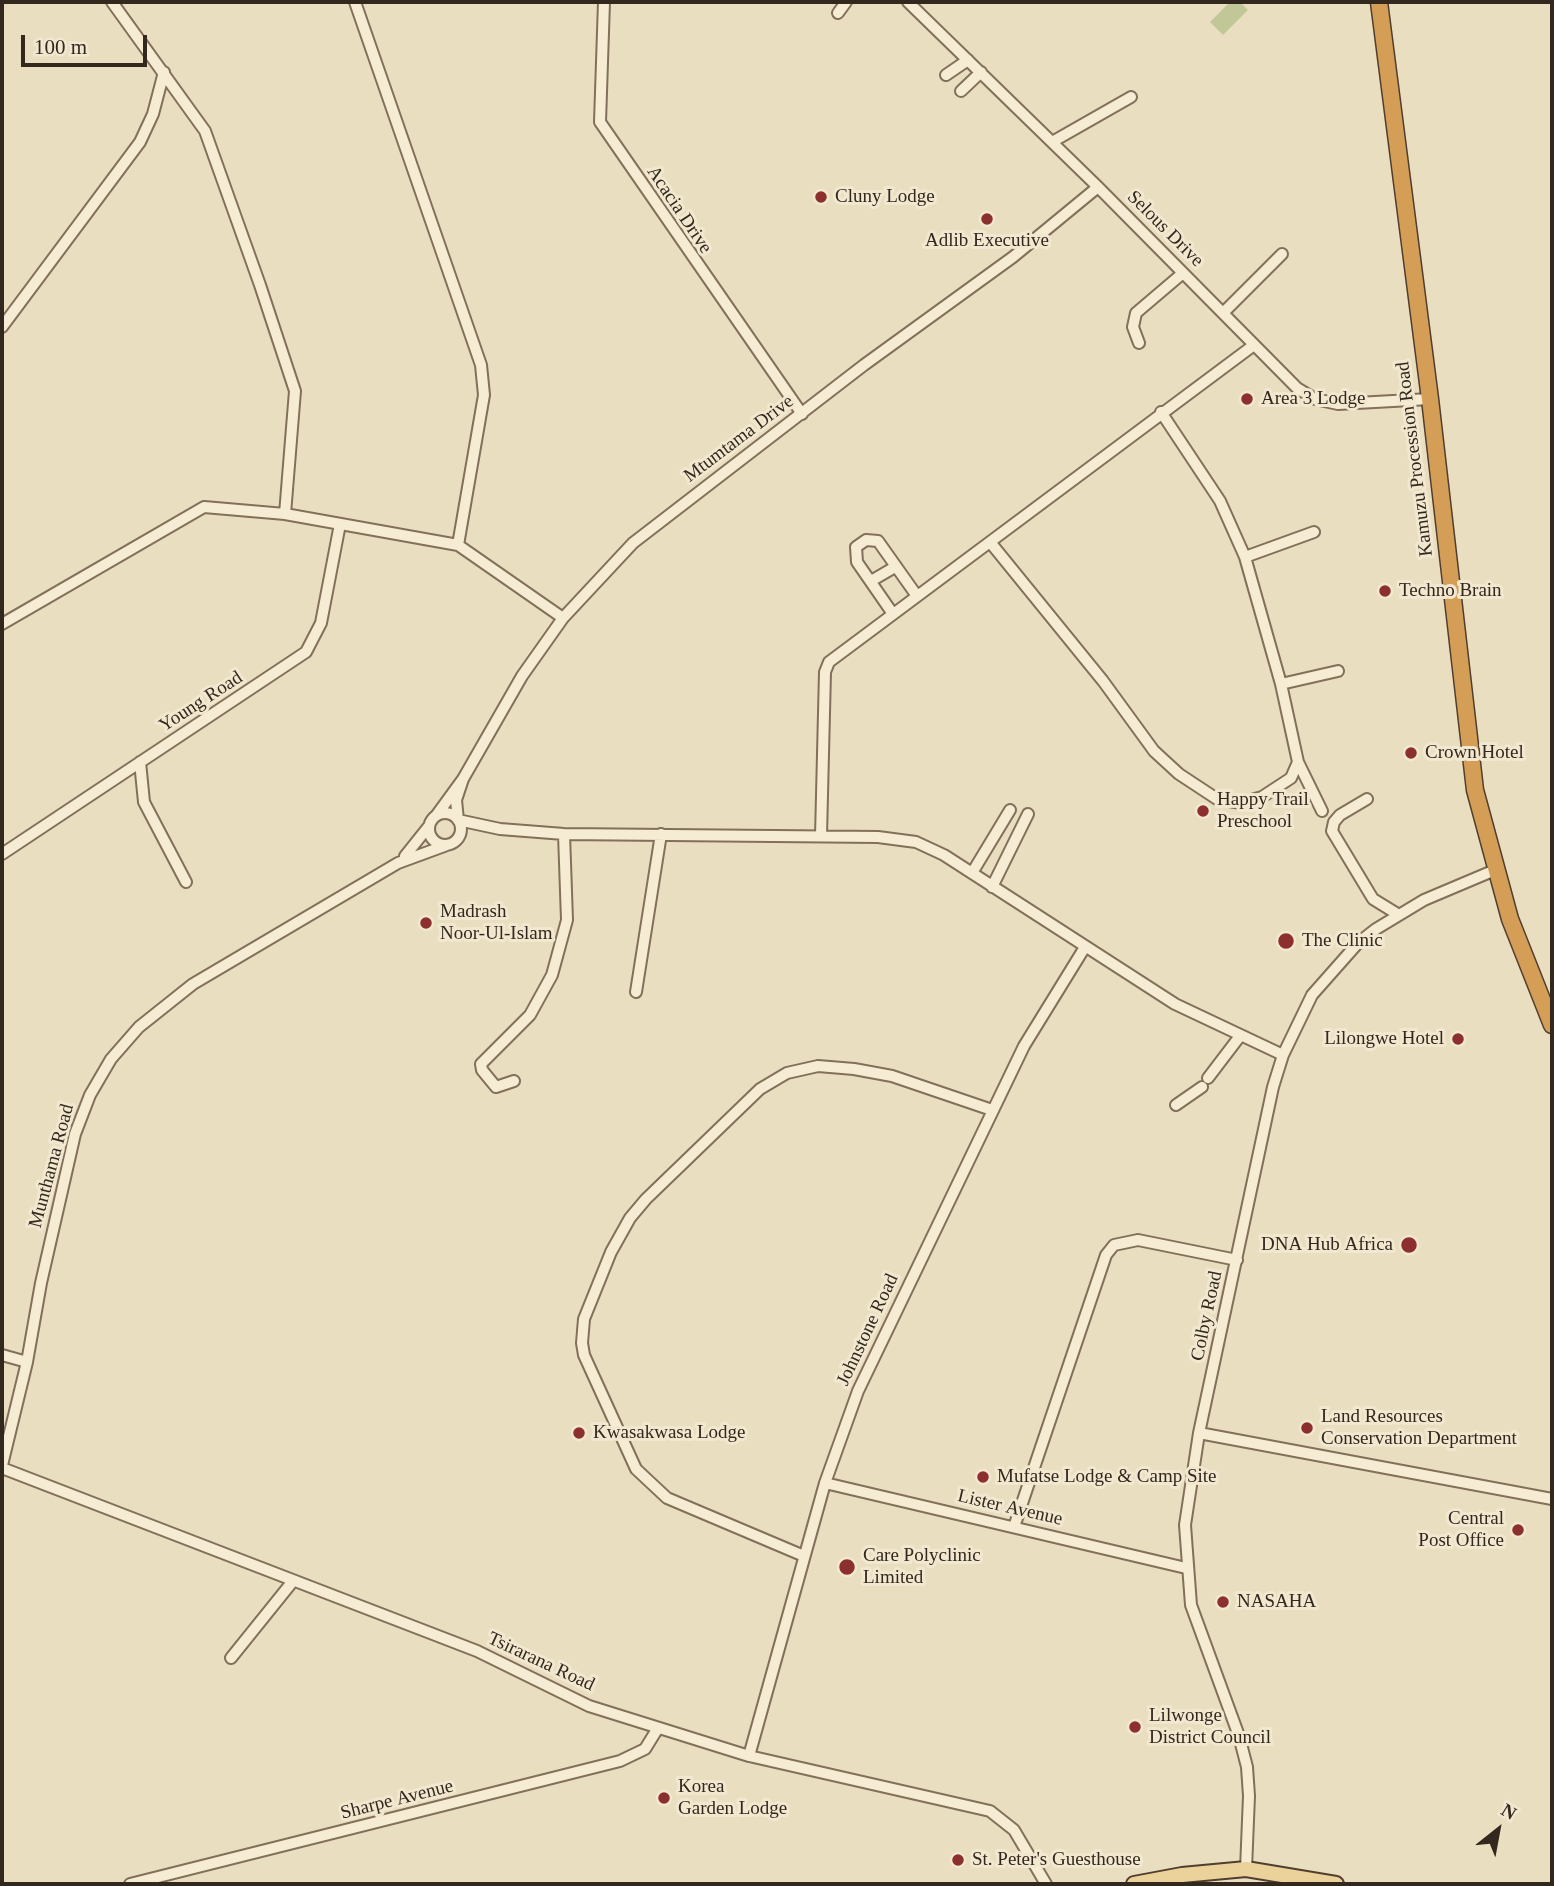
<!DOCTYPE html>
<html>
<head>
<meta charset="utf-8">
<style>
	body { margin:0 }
	#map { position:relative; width:1554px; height:1886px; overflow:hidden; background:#eadec1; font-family:"Times New Roman",serif }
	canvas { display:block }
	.frame { position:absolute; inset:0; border:4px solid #33281d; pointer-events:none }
	.north { position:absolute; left:1463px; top:1795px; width:70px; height:70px; -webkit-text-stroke:5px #f2e8d0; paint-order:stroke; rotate:31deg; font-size:19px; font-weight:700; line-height:28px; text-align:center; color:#33281d }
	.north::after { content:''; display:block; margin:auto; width:24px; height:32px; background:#33281d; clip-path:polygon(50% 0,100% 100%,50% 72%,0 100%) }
	.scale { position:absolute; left:21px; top:35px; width:126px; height:32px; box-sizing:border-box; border:4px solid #33281d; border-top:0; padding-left:9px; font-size:21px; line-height:24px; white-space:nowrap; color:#33281d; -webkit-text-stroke:5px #f2e8d0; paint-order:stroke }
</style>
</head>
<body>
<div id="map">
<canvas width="1554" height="1886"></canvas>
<div class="frame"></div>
<div class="north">N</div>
<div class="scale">100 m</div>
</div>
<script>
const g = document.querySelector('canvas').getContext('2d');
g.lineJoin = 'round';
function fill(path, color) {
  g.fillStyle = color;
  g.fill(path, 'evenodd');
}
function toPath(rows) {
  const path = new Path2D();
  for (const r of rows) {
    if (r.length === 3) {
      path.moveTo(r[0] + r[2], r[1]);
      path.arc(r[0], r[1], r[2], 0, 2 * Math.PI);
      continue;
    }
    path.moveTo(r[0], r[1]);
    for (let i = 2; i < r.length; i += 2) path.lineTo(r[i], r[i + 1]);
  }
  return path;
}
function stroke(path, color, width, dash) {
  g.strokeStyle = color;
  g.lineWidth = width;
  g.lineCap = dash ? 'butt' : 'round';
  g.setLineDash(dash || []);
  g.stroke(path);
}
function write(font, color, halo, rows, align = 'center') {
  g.font = font + ' "Times New Roman",serif';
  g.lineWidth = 6;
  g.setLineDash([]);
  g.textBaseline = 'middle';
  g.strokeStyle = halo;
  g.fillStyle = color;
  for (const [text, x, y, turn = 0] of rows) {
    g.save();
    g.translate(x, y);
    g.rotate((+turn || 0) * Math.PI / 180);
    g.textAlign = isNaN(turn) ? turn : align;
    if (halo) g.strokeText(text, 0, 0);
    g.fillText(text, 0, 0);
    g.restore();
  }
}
const green = toPath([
	[1230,2,1240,2,1248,10,1223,35,1210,22]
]);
const minor = toPath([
	[112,2,205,131,260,285,295,391,285,514],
	[355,2,481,365,484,395,458,545],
	[604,2,600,122,802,414],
	[908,2,1098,187,1297,388,1315,399,1338,404,1430,399],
	[838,13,846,2],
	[946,75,968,60],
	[961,91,981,72],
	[1052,142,1131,97],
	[1223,313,1282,254],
	[2,327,140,142,153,114,164,72],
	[1139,343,1133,327,1136,313,1183,273],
	[990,542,1103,681,1154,751,1179,774,1217,799,1241,803,1262,797,1291,778,1298,762,1281,684,1245,557,1220,501,1161,412],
	[1245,557,1314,532],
	[871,581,895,567],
	[893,614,857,562,856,547,866,540,878,541,917,596],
	[2,624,204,507,285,514,458,545,563,618],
	[1281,684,1338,671],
	[140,762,144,802,186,882],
	[1298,762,1322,811],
	[463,779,456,800,458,820,500,829,564,834,878,837,916,842,944,855,1175,1004,1283,1055],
	[1367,799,1340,815,1334,822,1332,831,1373,899,1399,915],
	[445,829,16],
	[436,816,463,779,522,676,563,618,633,543,864,365,1013,257,1098,187],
	[821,836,825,672,829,662,1254,345],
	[2,854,306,652,321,623,340,524],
	[405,856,429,826],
	[972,873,1010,810],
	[992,887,1028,814],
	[636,992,661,834],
	[1208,1078,1240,1036],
	[514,1081,496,1087,482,1070,481,1064,530,1015,552,975,567,920,564,834],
	[1176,1105,1202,1087],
	[2,1355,27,1362],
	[1199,1433,1552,1499],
	[2,1465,27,1362,41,1283,75,1134,90,1095,111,1059,139,1027,193,984,398,863,447,845],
	[2,1468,477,1651,589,1706,749,1756,990,1811,1014,1830,1046,1884],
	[825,1483,1186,1568],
	[1014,1527,1106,1255,1114,1245,1138,1240,1237,1260],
	[804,1556,667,1498,636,1469,584,1355,582,1343,584,1319,611,1252,630,1218,646,1199,760,1089,787,1073,818,1066,854,1069,892,1076,992,1110],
	[231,1658,293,1581],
	[749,1756,825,1483,858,1391,1024,1046,1085,947],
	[1246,1869,1249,1796,1247,1767,1239,1736,1191,1605,1185,1525,1199,1433,1273,1087,1283,1055,1312,995,1358,943,1376,929,1424,900,1495,870],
	[130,1884,620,1761,645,1749,658,1728]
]);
const major = toPath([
	[1134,1884,1182,1875,1246,1869,1336,1884]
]);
const highway = toPath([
	[1379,2,1430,399,1475,790,1510,919,1552,1025]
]);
const markers = [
	[821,197,7,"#8c2f2f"],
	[987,219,7,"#8c2f2f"],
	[1247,399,7,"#8c2f2f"],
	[1385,591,7,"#8c2f2f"],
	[1411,753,7,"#8c2f2f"],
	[1203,811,7,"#8c2f2f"],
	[426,923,7,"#8c2f2f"],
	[1286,941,9,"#8c2f2f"],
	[1458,1039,7,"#8c2f2f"],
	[1409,1245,9,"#8c2f2f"],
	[1307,1428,7,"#8c2f2f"],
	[579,1433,7,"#8c2f2f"],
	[983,1477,7,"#8c2f2f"],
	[1518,1530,7,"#8c2f2f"],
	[847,1567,9,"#8c2f2f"],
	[1223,1602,7,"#8c2f2f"],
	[1135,1727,7,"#8c2f2f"],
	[664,1798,7,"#8c2f2f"],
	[958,1860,7,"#8c2f2f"]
];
const poiNames = [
	["Cluny Lodge",835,197],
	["Adlib Executive",987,241,"center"],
	["Area 3 Lodge",1261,399],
	["Techno Brain",1399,591],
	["Crown Hotel",1425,753],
	["Happy Trail",1217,800],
	["Preschool",1217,822],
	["Madrash",440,912],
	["Noor-Ul-Islam",440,934],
	["The Clinic",1302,941],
	["Lilongwe Hotel",1444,1039,"right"],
	["DNA Hub Africa",1393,1245,"right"],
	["Land Resources",1321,1417],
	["Conservation Department",1321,1439],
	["Kwasakwasa Lodge",593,1433],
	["Mufatse Lodge & Camp Site",997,1477],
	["Central",1504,1519,"right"],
	["Post Office",1504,1541,"right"],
	["Care Polyclinic",863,1556],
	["Limited",863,1578],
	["NASAHA",1237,1602],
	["Lilwonge",1149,1716],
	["District Council",1149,1738],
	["Korea",678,1787],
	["Garden Lodge",678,1809],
	["St. Peter's Guesthouse",972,1860]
];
const streetNames = [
	["Acacia Drive",679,210,56],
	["Selous Drive",1165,229,45],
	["Mtumtama Drive",739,439,-37],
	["Kamuzu Procession Road",1415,459,-97],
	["Young Road",201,702,-33],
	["Munthama Road",52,1166,-75],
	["Colby Road",1207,1316,-78],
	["Johnstone Road",868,1330,-65],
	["Lister Avenue",1010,1508,13],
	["Tsirarana Road",541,1662,25],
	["Sharpe Avenue",397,1800,-14]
];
fill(green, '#c1c796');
stroke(minor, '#82705a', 14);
stroke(major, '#503e2e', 18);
stroke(highway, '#503e2e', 19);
stroke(minor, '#f6ecd3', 10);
stroke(major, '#ebd29b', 14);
stroke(highway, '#d49e57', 16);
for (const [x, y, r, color] of markers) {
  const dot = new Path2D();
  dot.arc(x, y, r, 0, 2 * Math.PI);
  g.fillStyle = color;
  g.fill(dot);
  stroke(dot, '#f2e8d0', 2.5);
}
write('19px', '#33281d', '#f2e8d0', poiNames, 'left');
write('19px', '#33281d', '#f2e8d0', streetNames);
</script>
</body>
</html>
